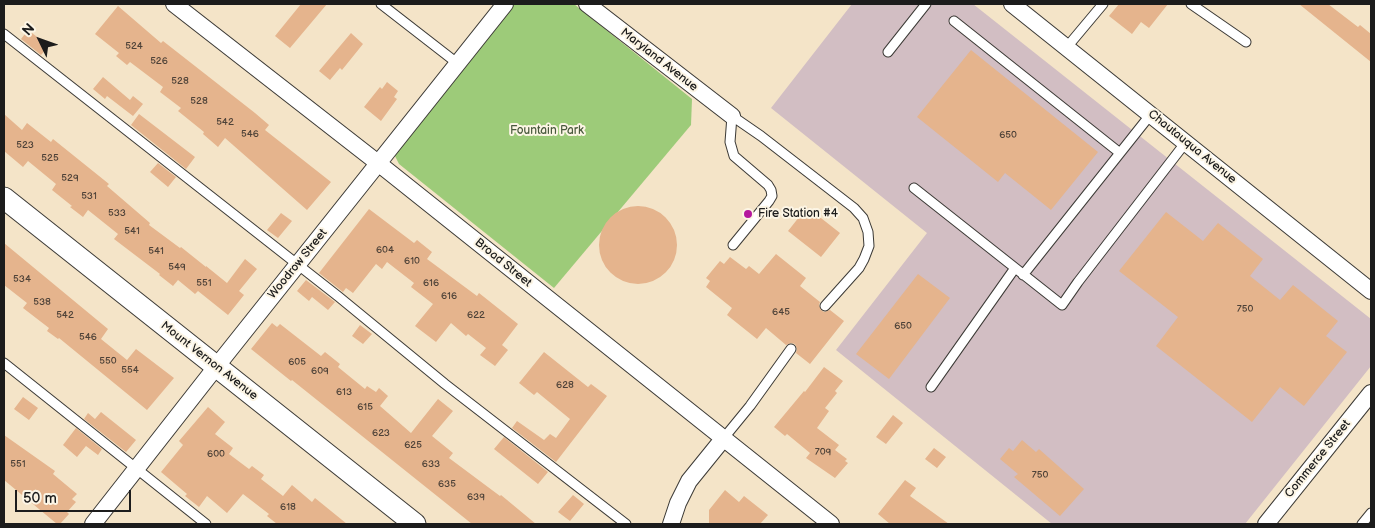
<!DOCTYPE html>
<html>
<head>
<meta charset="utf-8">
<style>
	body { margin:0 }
	#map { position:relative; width:1375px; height:528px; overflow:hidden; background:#f4e4c8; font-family:"Balsamiq Sans",sans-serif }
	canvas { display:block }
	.frame { position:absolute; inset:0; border:5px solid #1c1c1c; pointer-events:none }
	.north { position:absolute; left:15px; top:15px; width:50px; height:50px; -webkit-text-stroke:4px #fcf5e5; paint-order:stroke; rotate:312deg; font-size:14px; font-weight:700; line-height:20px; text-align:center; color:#1c1c1c }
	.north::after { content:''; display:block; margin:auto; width:18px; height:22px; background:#1c1c1c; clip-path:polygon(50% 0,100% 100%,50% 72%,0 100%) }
	.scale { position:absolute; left:15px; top:490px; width:116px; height:22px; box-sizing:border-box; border:2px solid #1c1c1c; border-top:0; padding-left:6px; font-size:15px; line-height:18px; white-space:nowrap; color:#1c1c1c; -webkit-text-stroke:4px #fcf5e5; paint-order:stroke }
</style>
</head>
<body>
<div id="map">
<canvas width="1375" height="528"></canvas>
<div class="frame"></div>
<div class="north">N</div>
<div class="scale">50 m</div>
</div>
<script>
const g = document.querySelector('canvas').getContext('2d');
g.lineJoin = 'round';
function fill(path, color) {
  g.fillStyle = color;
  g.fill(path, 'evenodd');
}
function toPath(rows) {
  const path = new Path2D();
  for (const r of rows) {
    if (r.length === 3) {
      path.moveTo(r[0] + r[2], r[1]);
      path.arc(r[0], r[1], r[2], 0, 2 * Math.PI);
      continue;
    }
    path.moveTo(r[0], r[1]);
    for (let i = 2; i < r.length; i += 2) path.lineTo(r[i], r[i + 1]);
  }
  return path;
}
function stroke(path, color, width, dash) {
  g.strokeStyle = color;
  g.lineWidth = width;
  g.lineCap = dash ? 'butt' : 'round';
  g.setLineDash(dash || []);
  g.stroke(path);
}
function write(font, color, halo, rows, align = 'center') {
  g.font = font + ' "Balsamiq Sans",sans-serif';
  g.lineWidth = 4;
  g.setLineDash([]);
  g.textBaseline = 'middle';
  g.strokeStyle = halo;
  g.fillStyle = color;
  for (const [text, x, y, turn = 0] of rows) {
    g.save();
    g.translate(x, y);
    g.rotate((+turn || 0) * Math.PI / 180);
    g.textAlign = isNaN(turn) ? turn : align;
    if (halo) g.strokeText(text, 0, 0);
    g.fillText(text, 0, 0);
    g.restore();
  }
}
const industrial = toPath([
	[852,4,973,4,1371,319,1371,366,1245,524,1052,524,836,350,927,233,771,108]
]);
const green = toPath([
	[511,4,574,4,692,99,691,125,554,288,399,164,395,156,395,152]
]);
const building = toPath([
	[301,4,327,4,290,48,275,36],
	[1119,4,1168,4,1149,28,1141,22,1132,34,1109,16],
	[1299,4,1328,4,1358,27,1360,25,1371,34,1371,62],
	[118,6,161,43,163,41,255,113,269,125,265,130,331,182,307,210,225,138,218,147,203,134,204,132,178,111,181,108,160,92,163,87,130,62,127,65,116,56,119,53,95,34],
	[28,30,49,46,41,55,21,39],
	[351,33,363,44,342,70,340,68,330,80,319,71],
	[971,50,1098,152,1051,210,1005,173,998,182,917,117],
	[103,77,130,100,133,96,143,104,133,116,107,96,105,99,93,89],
	[387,82,398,91,394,97,397,99,381,121,364,107,380,87,382,89],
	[4,114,22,130,27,123,51,142,53,139,109,184,107,186,150,223,149,225,180,248,181,247,206,267,206,266,227,283,245,259,257,269,239,291,244,295,228,315,198,291,195,294,178,280,173,286,159,275,160,274,114,239,118,234,88,210,83,217,70,207,72,206,52,190,56,184,28,161,23,167,4,151],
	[139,114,195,157,186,169,131,125],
	[158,163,176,177,168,187,150,172],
	[638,245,39],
	[807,207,840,233,821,257,788,231],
	[369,209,414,243,417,240,432,252,427,259,477,296,479,293,518,324,502,345,508,350,495,366,480,355,486,348,468,334,466,336,451,323,436,342,415,326,433,304,411,287,414,283,387,262,382,269,376,264,353,293,346,288,343,292,319,273],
	[1166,212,1203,241,1218,223,1263,259,1250,276,1280,300,1293,285,1338,321,1326,336,1347,352,1304,406,1280,387,1252,422,1156,346,1178,317,1119,271],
	[281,213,292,221,278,238,267,230],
	[4,243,108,329,101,339,127,360,136,349,174,378,147,410,59,338,58,339,47,331,49,328,23,308,27,303,4,285],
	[776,254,806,278,800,286,820,302,819,305,821,310,824,312,830,310,844,321,810,364,796,353,797,349,795,344,791,343,786,345,766,328,757,339,727,315,732,308,706,287,710,281,706,278,720,261,724,264,730,257,746,269,749,266,759,274],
	[918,274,950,298,889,379,856,354],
	[306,280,335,302,328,310,312,297,309,301,297,291],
	[272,323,277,327,280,324,321,356,325,352,340,364,338,367,365,389,367,386,376,392,379,388,388,396,380,406,411,433,438,399,453,411,432,436,453,453,449,458,500,496,501,495,536,524,472,524,292,380,291,381,251,349],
	[360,325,372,334,363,344,352,336],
	[544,352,588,387,591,384,607,396,556,462,512,428,517,421,544,440,550,434,556,438,570,419,537,392,534,395,519,383],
	[824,367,843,381,835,391,837,393,825,408,829,411,817,428,839,445,835,450,847,459,845,461,848,463,835,478,806,458,810,453,787,434,785,436,774,427,804,391,805,392],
	[23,397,38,408,29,420,14,409],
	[208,407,225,422,215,434,233,448,229,454,249,469,252,466,264,475,261,479,283,496,292,485,312,502,315,498,347,524,277,524,267,516,269,514,243,494,227,513,207,496,199,507,185,496,187,494,161,472,183,445,179,441],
	[101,412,136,440,126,452,84,419,88,413,95,419],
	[893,415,903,423,886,444,876,437],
	[76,428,102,449,98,455,86,446,77,457,63,445],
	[4,435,55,471,53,474,77,494,72,499,76,502,67,512,69,514,60,524,57,524,4,480],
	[504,437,548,472,538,484,494,449],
	[1022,440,1036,452,1039,449,1084,489,1060,516,1014,477,1018,474,1000,459,1009,448,1013,451],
	[934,448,946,457,937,468,925,459],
	[905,480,916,488,910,496,949,524,890,524,878,514],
	[725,490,739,502,744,496,768,515,760,524,709,524,709,510],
	[573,495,584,504,570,521,558,512]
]);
const service = toPath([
	[381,4,457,63],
	[1191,4,1246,42],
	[954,21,1120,153],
	[4,34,339,297,445,384,626,524],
	[1067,47,1103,4],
	[888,52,926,4],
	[732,116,761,136,854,208,863,218,868,232,869,246,864,259,859,268,825,306],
	[732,116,730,142,734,156,768,185,771,190,772,196,769,201,733,245],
	[914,188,1062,305,1078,282,1186,142],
	[1023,275,1151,114],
	[4,363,206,524],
	[931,387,1015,268],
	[723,439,750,406,791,349],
	[1362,524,1371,513]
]);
const minor = toPath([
	[174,4,378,163,831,524],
	[587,4,732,116],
	[1012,4,1371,291],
	[93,524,216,367,505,4],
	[671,524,678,503,689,481,723,439],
	[1266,524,1371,393]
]);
const tertiary = toPath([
	[4,198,415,524]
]);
const markers = [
	[748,214,5,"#b5179e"]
];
const numberNames = [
	["524",134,46],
	["526",159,61],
	["528",180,81],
	["528",199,101],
	["542",225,122],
	["546",250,134],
	["650",1008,135],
	["523",25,145],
	["525",50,158],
	["529",70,178],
	["531",89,196],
	["533",117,213],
	["541",132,231],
	["604",385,250],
	["541",156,251],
	["610",412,261],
	["549",177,267],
	["534",22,279],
	["551",204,283],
	["616",431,283],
	["616",449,296],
	["538",42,302],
	["750",1245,309],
	["645",781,312],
	["542",65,315],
	["622",476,315],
	["650",903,326],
	["546",88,337],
	["550",108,361],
	["605",297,362],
	["554",130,370],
	["609",320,371],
	["628",565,385],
	["613",344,392],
	["615",365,407],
	["623",381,433],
	["625",413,445],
	["709",823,452],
	["600",216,454],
	["551",18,464],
	["633",431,464],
	["750",1040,475],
	["635",447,484],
	["639",476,497],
	["618",288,507]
];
const streetNames = [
	["Maryland Avenue",659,60,38],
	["Chautauqua Avenue",1192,147,39],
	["Broad Street",503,263,39],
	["Woodrow Street",298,264,-51],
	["Mount Vernon Avenue",209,361,38],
	["Commerce Street",1318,459,-51]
];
const parkNames = [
	["Fountain Park",547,131]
];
const poiNames = [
	["Fire Station #4",758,214]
];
fill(industrial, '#d2bec3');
fill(green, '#9dcb79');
fill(building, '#e5b48d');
stroke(service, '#3c3a36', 11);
stroke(minor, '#3c3a36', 18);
stroke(tertiary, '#3c3a36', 23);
stroke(service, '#fff', 9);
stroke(minor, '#fff', 16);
stroke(tertiary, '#fff', 21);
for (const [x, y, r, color] of markers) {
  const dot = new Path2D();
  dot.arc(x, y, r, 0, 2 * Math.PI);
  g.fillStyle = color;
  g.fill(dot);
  stroke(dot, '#fcf5e5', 2);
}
write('10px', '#4e4238', null, numberNames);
write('12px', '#1c1c1c', '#fcf5e5', streetNames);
write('12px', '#49593d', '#fcf5e5', parkNames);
write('12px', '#1c1c1c', '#fcf5e5', poiNames, 'left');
</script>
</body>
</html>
